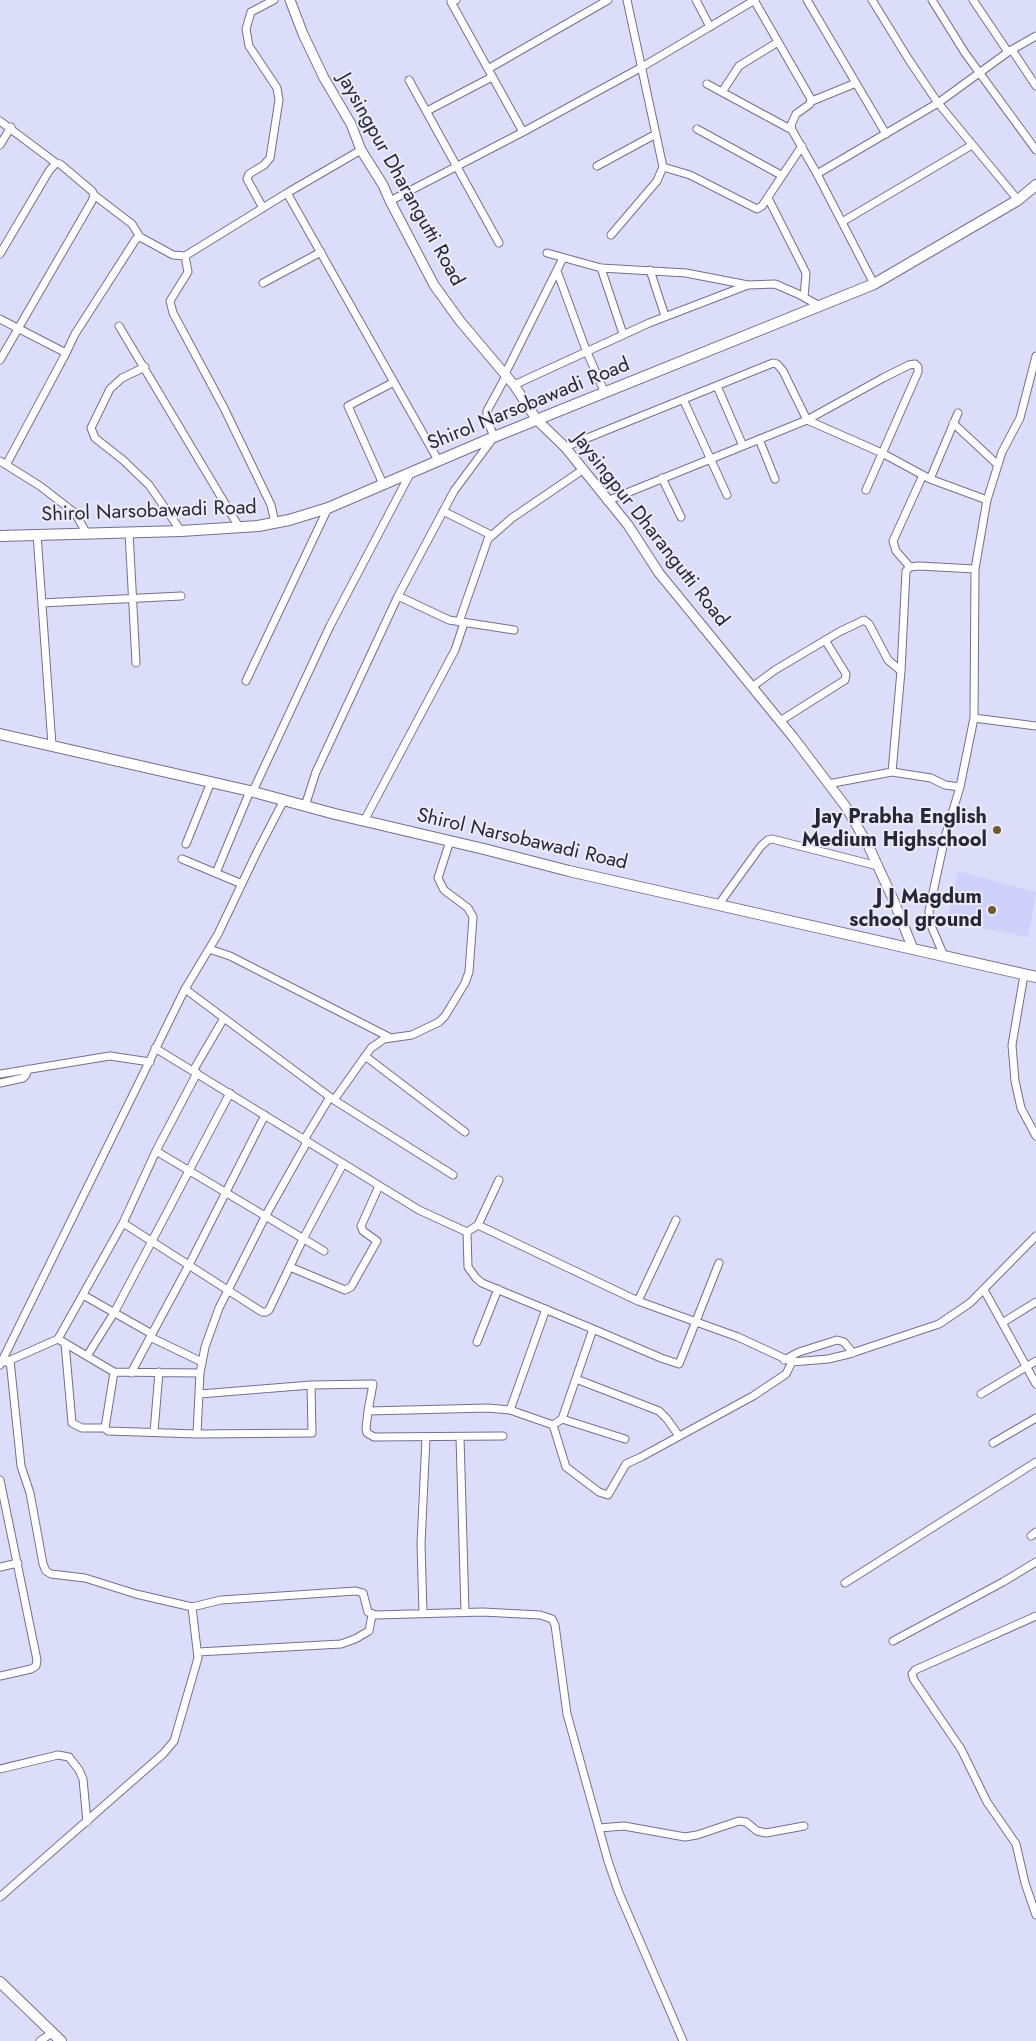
<!DOCTYPE html>
<html>
<head>
<meta charset="utf-8">
<style>
	body { margin:0 }
	canvas { display:block; background:#dcddf9 }
</style>
</head>
<body>
<canvas width="1036" height="2041"></canvas>
<script>
const g = document.querySelector('canvas').getContext('2d');
g.lineJoin = 'round';
function fill(path, color) {
  g.fillStyle = color;
  g.fill(path, 'evenodd');
}
function toPath(rows) {
  const path = new Path2D();
  for (const r of rows) {
    path.moveTo(r[0], r[1]);
    for (let i = 2; i < r.length; i += 2) path.lineTo(r[i], r[i + 1]);
  }
  return path;
}
function stroke(path, color, width, dash) {
  g.strokeStyle = color;
  g.lineWidth = width;
  g.lineCap = dash ? 'butt' : 'round';
  g.setLineDash(dash || []);
  g.stroke(path);
}
function write(font, color, halo, rows, align = 'center') {
  g.font = font + ' Jost,sans-serif';
  g.lineWidth = 4;
  g.setLineDash([]);
  g.textBaseline = 'middle';
  g.strokeStyle = halo;
  g.fillStyle = color;
  for (const [text, x, y, turn = 0] of rows) {
    g.save();
    g.translate(x, y);
    g.rotate((+turn || 0) * Math.PI / 180);
    g.textAlign = isNaN(turn) ? turn : align;
    if (halo) g.strokeText(text, 0, 0);
    g.fillText(text, 0, 0);
    g.restore();
  }
}
const built = toPath([
	[958,871,1036,892,1028,937,947,922]
]);
const minor = toPath([
	[456,0,451,2,523,132],
	[696,0,710,27],
	[754,0,811,99,810,104,796,114,791,125,792,130,817,174,874,284],
	[807,0,886,134],
	[872,0,909,60,938,103,1018,200],
	[932,0,965,53,1036,150],
	[973,0,1008,52],
	[1012,50,1036,86],
	[488,69,608,0],
	[409,80,499,243],
	[707,84,792,130],
	[722,92,739,66,778,42],
	[812,101,856,83],
	[427,111,492,77],
	[0,121,56,163],
	[697,129,781,175],
	[0,145,11,127],
	[597,166,656,134],
	[663,167,690,175,757,209,762,206,802,146],
	[817,174,938,103,1008,52,1036,36],
	[287,193,438,460],
	[94,195,132,224,140,237],
	[768,198,806,273,804,297],
	[390,201,523,132,642,67,755,0],
	[263,208,247,179,249,174,264,165,270,158,279,100,277,88,249,46,246,29,251,12,274,0],
	[842,222,972,145],
	[611,235,657,181,663,167,627,0],
	[547,253,601,268,686,273,748,285],
	[0,254,49,171,56,163,60,164,92,191,94,195,92,201,0,360],
	[185,256,188,272,170,301,173,313,224,408,271,505,275,523],
	[601,268,623,334],
	[650,270,665,316],
	[557,271,586,350,605,393],
	[263,283,321,252],
	[0,319,66,353],
	[119,326,239,527],
	[145,367,122,378,110,389,91,428,95,438,123,460,149,485,181,531],
	[505,374,563,258],
	[514,385,649,323,748,285,775,284,798,294,818,305],
	[717,386,743,446],
	[683,399,727,495],
	[953,423,998,465],
	[759,439,775,479],
	[565,447,773,363,777,364,783,371,807,420,883,378,909,365,915,364,918,367,918,372,866,490],
	[0,461,40,486,75,513,87,534],
	[6,465,66,353,75,334,136,239,140,237,173,255,185,256,287,193,361,150],
	[662,478,681,517],
	[930,479,958,413],
	[383,484,348,406,394,382],
	[607,501,807,420,882,453,930,479,987,500],
	[443,511,491,535],
	[129,532,136,663],
	[37,534,52,745],
	[910,567,896,551,893,541,923,475],
	[398,596,449,620,514,630],
	[42,603,181,596],
	[459,622,488,539,512,518,584,469],
	[246,681,328,508],
	[752,687,775,670,839,632,864,620,869,624,888,660,901,671],
	[974,718,1036,726],
	[780,721,845,680,846,674,825,640],
	[892,772,901,671,906,571,910,567,919,566,975,569],
	[828,784,892,772,931,778,945,785,960,787],
	[253,791,330,626,411,472],
	[305,806,316,772,398,596,454,491,494,437,487,419,487,411,506,376],
	[364,821,455,650,464,623],
	[186,844,211,782],
	[182,859,242,884],
	[216,873,250,791],
	[719,904,761,846,768,840,772,839,878,866],
	[209,949,230,956,389,1037],
	[944,956,930,923,929,911,945,837,960,787,974,718,975,569,987,500,1002,452,1020,418,1036,356],
	[1024,975,1012,1045,1015,1081,1021,1108,1036,1136],
	[185,989,334,1100,453,1175],
	[155,1048,419,1210,467,1232,478,1225,638,1301,738,1337,792,1362,828,1359,849,1354,939,1324,970,1303,1036,1236],
	[365,1056,465,1132],
	[193,1071,224,1018],
	[0,1074,110,1056,150,1062],
	[0,1083,23,1078,26,1075,28,1069],
	[334,1100,371,1048,384,1039,412,1035,439,1022,445,1016,465,983,469,972,473,917,468,908,444,890,438,878,450,841],
	[304,1140,330,1097],
	[156,1151,324,1251],
	[123,1223,262,1312,266,1312,269,1310,303,1239,343,1164],
	[478,1225,499,1180],
	[467,1232,468,1267,476,1278,482,1283,593,1329],
	[719,1263,679,1364,661,1358,593,1329,562,1419,553,1425,566,1467,599,1492,608,1495,626,1464,641,1457,753,1396,786,1374,792,1362],
	[290,1267,345,1290,351,1287,377,1241,363,1231,361,1226,379,1186],
	[984,1290,1036,1384],
	[83,1295,152,1334],
	[638,1301,676,1220],
	[1002,1323,1036,1302],
	[150,1337,202,1362],
	[58,1339,114,1372,200,1373],
	[477,1342,498,1289],
	[65,1343,72,1423,82,1428,105,1428],
	[87,1356,114,1313,230,1093],
	[10,1360,21,1466,30,1493,43,1564,46,1571,51,1574,85,1578,136,1594,192,1607,221,1600,356,1591,363,1593,368,1612,375,1615,483,1612,540,1615,552,1619,555,1625,567,1714,608,1861,619,1893,683,2041],
	[784,1360,799,1352,837,1340,844,1342,853,1353],
	[6,1362,58,1339,123,1223,156,1151,197,1073],
	[0,1365,185,989,218,934,257,852,284,800],
	[114,1372,105,1428,108,1431,197,1434,312,1433,311,1385],
	[131,1373,189,1265,265,1115],
	[576,1379,659,1411,667,1419,679,1436],
	[200,1394,311,1385,373,1384,368,1411,488,1408,510,1410,553,1425],
	[981,1394,1036,1361],
	[510,1410,546,1309],
	[368,1411,366,1429,367,1433,374,1437,503,1436],
	[562,1419,625,1439],
	[154,1432,159,1372],
	[197,1434,200,1373,205,1347,219,1308,266,1215,307,1142],
	[460,1437,465,1612],
	[993,1443,1036,1418],
	[0,1480,37,1660,36,1666,31,1669,0,1676],
	[1031,1536,1036,1532],
	[0,1567,18,1563],
	[845,1583,1036,1462],
	[423,1613,421,1544,426,1438],
	[1036,1616,915,1670,912,1674,914,1680,961,1749,987,1802,1016,1844,1025,1883,1036,1915],
	[893,1641,1003,1582,1036,1562],
	[198,1652,341,1644,355,1639,369,1631,372,1615],
	[0,1769,58,1755,69,1757,79,1770,83,1779,87,1822],
	[599,1828,624,1826,685,1837,697,1835,739,1821,746,1822,757,1831,766,1833,804,1826],
	[0,1897,163,1754,174,1741,198,1658,192,1607],
	[40,2041,52,2033]
]);
const tertiary = toPath([
	[290,0,303,34,324,78,351,124,361,150,383,185,390,201,434,285,460,321,514,385,537,420,565,447,628,525,659,573,793,737,846,807,868,845,893,899,913,949]
]);
const secondary = toPath([
	[0,536,181,531,258,526,289,520,328,508,494,437,874,284,1018,200,1036,185],
	[0,734,250,791,335,814,484,849,569,871,1036,977],
	[0,1982,61,2041]
]);
const markers = [
	[997,830,5,"#76582c"],
	[992,910,5,"#76582c"]
];
const streetNames = [
	["Jaysingpur Dharangutti Road",400,180,61],
	["Shirol Narsobawadi Road",529,405,-22],
	["Shirol Narsobawadi Road",149,512,-2],
	["Jaysingpur Dharangutti Road",650,530,52],
	["Shirol Narsobawadi Road",522,840,13]
];
const poiNames = [
	["Jay Prabha English",987,818],
	["Medium Highschool",987,841],
	["J J Magdum",982,898],
	["school ground",982,921]
];
fill(built, '#d0d1fb');
stroke(minor, '#717190', 9);
stroke(tertiary, '#717190', 11);
stroke(secondary, '#717190', 12);
stroke(minor, '#fff', 7);
stroke(tertiary, '#fff', 9);
stroke(secondary, '#fff', 10);
for (const [x, y, r, color] of markers) {
  const dot = new Path2D();
  dot.arc(x, y, r, 0, 2 * Math.PI);
  g.fillStyle = color;
  g.fill(dot);
  stroke(dot, '#ebebfa', 2);
}
write('20px', '#272835', '#ebebfa', streetNames);
write('bold 20px', '#272835', '#ebebfa', poiNames, 'right');
</script>
</body>
</html>
